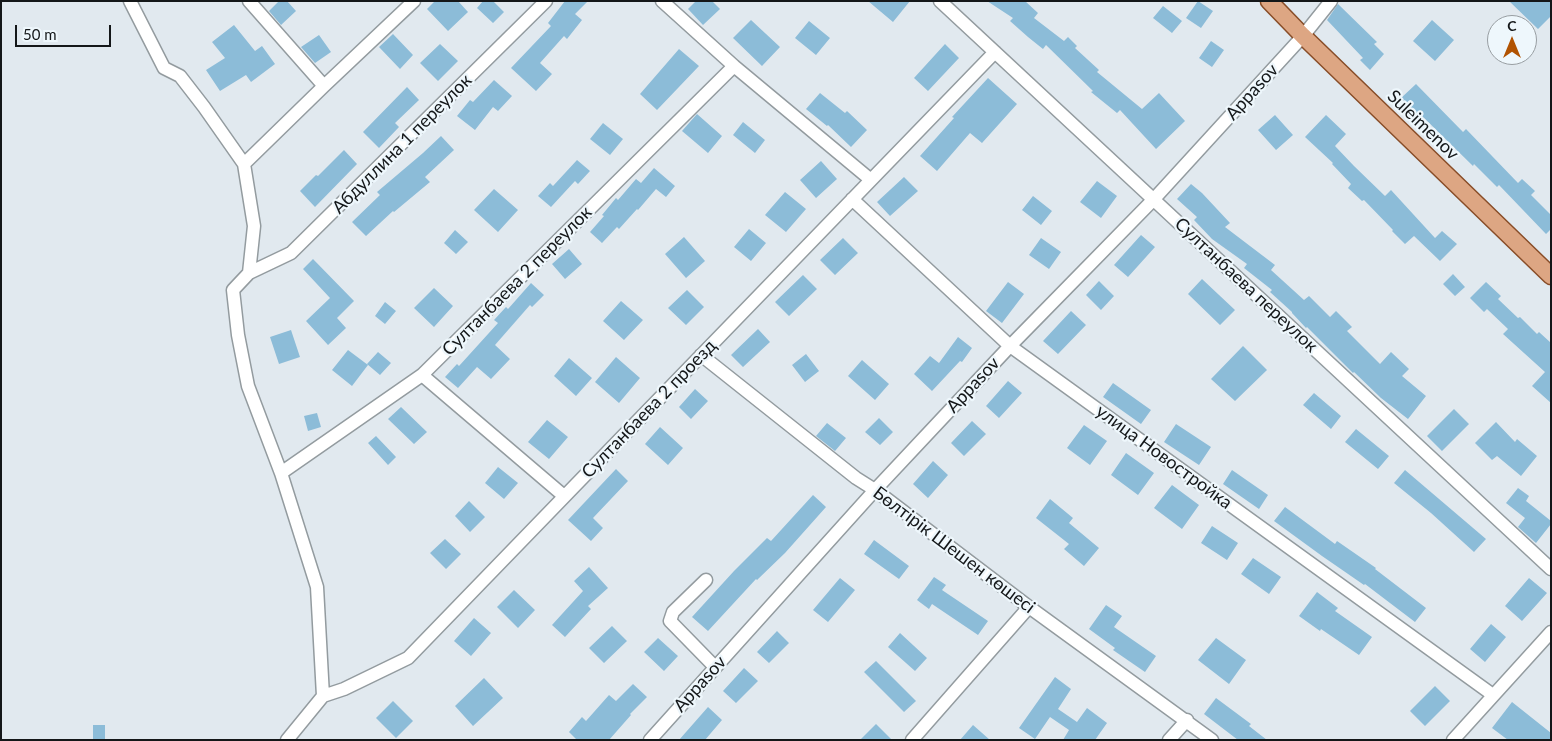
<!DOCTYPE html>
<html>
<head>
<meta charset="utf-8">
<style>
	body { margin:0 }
	#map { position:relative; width:1552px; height:741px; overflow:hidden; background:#e1e9ef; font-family:Lato,sans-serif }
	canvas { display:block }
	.frame { position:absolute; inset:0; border:2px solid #141719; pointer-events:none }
	.north { position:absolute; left:1487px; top:15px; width:50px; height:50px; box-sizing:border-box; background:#eef7fc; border:1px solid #979da1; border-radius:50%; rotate:0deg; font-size:14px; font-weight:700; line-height:20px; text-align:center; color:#141719 }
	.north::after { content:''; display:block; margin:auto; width:18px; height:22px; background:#b15302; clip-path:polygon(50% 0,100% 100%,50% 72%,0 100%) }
	.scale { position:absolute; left:15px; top:25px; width:96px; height:22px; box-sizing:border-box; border:2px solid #141719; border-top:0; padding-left:6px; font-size:15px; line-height:18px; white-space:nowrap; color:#141719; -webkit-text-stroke:4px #eef7fc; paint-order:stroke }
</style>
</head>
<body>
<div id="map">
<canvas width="1552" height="741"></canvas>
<div class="frame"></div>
<div class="north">С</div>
<div class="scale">50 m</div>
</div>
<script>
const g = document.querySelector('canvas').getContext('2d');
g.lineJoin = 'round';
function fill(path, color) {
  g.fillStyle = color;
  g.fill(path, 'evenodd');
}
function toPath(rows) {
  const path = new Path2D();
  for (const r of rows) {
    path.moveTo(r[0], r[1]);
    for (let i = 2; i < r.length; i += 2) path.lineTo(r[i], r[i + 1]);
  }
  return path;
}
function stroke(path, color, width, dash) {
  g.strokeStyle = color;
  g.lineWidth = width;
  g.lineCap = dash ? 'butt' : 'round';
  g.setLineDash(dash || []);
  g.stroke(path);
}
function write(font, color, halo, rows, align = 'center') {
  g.font = font + ' Lato,sans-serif';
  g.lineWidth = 4.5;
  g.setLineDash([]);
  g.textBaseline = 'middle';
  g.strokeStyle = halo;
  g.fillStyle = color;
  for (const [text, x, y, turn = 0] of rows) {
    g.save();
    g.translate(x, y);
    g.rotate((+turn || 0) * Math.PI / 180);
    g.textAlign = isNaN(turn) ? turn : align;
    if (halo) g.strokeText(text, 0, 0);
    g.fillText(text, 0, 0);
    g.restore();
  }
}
const building = toPath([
	[279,1,287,1,296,11,281,25,269,11],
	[435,1,458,1,468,12,448,31,427,9],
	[483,1,493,1,504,12,493,23,477,8],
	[565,1,588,1,575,14,582,20,567,39,564,36,540,63,552,74,536,91,511,68,551,26,548,23],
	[696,1,712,1,720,9,703,25,688,9],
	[868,1,910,1,893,22],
	[987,1,1025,1,1038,13,1034,18,1064,41,1068,37,1077,46,1075,48,1099,70,1097,72,1142,109,1159,93,1185,121,1156,149,1120,110,1117,113,1091,92,1093,91,1046,45,1043,49,1028,37,1010,21,1013,18],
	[1198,1,1213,11,1201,28,1186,18],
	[1509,1,1551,1,1551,16,1538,29],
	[1338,4,1377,42,1374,44,1384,54,1370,70,1360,60,1363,58,1327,20],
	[1163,6,1182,21,1172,33,1153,18],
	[751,20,780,47,762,66,733,38],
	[1432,20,1454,40,1435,61,1413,41],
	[809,21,830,38,816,55,795,38],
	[234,25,255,51,262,46,275,64,251,82,246,75,220,91,206,70,225,58,212,42],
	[393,34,413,55,400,69,379,47],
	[319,35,331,52,315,63,301,47],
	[1211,41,1224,50,1212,67,1199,58],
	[440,44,458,61,438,81,420,63],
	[945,44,959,58,928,91,914,78],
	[679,49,699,66,657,110,640,94],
	[988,78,1017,104,982,143,970,133,937,171,920,156,954,118,952,117],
	[494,80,512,96,498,111,493,107,475,130,457,116,470,100,473,102],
	[1416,84,1463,132,1466,129,1518,183,1522,179,1535,191,1531,195,1551,215,1551,229,1546,234,1499,185,1497,187,1474,164,1473,166,1419,113,1417,116,1400,99],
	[407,87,419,100,395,123,399,127,379,148,363,132],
	[820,93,845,113,847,111,867,130,851,147,828,125,827,126,806,109],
	[697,114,722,136,708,153,682,131],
	[1275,115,1293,135,1276,150,1258,130],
	[1326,115,1346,134,1335,146,1354,166,1385,196,1391,190,1435,238,1442,231,1457,244,1440,261,1414,236,1405,244,1392,231,1393,230,1364,200,1362,201,1348,188,1351,184,1332,164,1333,163,1305,137],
	[743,122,765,140,755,153,733,135],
	[603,123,623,139,610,155,590,139],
	[441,136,454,150,425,177,430,182,394,212,393,211,366,236,352,222,380,195,377,192,423,153],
	[344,150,357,164,315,207,300,191,316,175,318,176],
	[577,160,590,171,578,184,575,181,551,207,538,196,550,183,553,186],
	[821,161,837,179,816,198,800,180],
	[654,168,675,186,666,197,656,189,638,210,637,209,619,229,617,227,602,243,590,232,604,216,602,215,616,198,618,200,636,179,641,183],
	[904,177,918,191,890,216,877,202],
	[1097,181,1117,196,1101,218,1080,202],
	[1191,184,1202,193,1230,223,1225,227,1275,265,1271,270,1304,300,1309,296,1330,317,1336,311,1352,327,1347,331,1380,364,1391,352,1409,369,1402,376,1426,396,1408,419,1381,398,1354,372,1353,373,1307,327,1306,328,1292,313,1292,312,1270,292,1272,290,1244,268,1247,264,1212,239,1194,220,1197,217,1177,199],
	[494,189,518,210,498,232,474,210],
	[785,192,806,209,786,232,765,215],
	[1033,196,1052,211,1041,225,1022,210],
	[749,229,766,243,751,261,734,247],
	[455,230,468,242,456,254,444,243],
	[1141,235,1155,247,1128,277,1114,265],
	[684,237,705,261,686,278,665,254],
	[843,238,858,253,835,275,820,260],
	[1041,238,1061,252,1049,269,1029,255],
	[569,249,582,264,565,279,552,264],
	[313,259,354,301,337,318,346,328,328,345,306,321,330,298,303,269],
	[1453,274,1465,287,1455,296,1443,284],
	[803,275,817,289,789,316,775,302],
	[1202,279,1235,310,1220,325,1188,294],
	[1099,281,1114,296,1101,310,1086,295],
	[1008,282,1024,294,1002,323,986,311],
	[1486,282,1501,296,1498,299,1518,318,1520,317,1537,334,1539,332,1551,343,1551,403,1532,386,1545,372,1503,334,1508,329,1487,309,1484,312,1470,298],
	[531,283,544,295,532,307,530,305,495,345,510,359,491,379,477,367,458,388,445,377,457,364,459,366,498,323,494,320,506,307,508,309],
	[434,288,453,306,434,327,414,308],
	[687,290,704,307,686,325,668,308],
	[621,301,643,320,624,340,603,321],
	[385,302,396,311,385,324,375,316],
	[1071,311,1086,325,1058,354,1043,341],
	[758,329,770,342,743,367,731,355],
	[291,330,300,357,279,364,270,337],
	[958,337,972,348,962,362,960,361,932,391,914,374,930,356,939,363],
	[1243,346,1267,370,1235,401,1211,379],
	[348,350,368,365,352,386,332,370],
	[378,352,391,363,380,375,367,364],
	[806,354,819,371,805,382,792,365],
	[616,357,640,378,619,403,595,382],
	[569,358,592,378,576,396,554,376],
	[862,360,889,384,875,400,848,376],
	[1008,381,1022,393,999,418,986,406],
	[1113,383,1151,410,1141,424,1103,397],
	[695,389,708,401,691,419,679,407],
	[1314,393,1341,416,1331,429,1303,405],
	[401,407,427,432,414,444,388,419],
	[1454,409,1469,424,1442,451,1427,436],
	[317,413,321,427,308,431,304,416],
	[879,418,893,432,880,445,865,432],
	[547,420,568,437,549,459,528,442],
	[972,421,986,434,964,456,951,443],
	[1496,422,1515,442,1517,439,1537,456,1521,476,1497,456,1492,460,1475,443],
	[827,423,846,438,835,451,816,436],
	[1176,424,1211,447,1199,465,1164,442],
	[1084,425,1107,441,1090,465,1067,448],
	[660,427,683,448,668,465,645,444],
	[1356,429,1389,456,1378,469,1345,442],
	[376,436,396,457,388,465,368,443],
	[1126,453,1154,473,1138,495,1111,475],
	[933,461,948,475,928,498,913,484],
	[498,467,518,483,504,499,485,483],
	[616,469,628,481,593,518,603,528,591,541,568,520],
	[1232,470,1268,495,1259,509,1223,484],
	[1405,470,1486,539,1474,552,1431,513,1394,483],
	[1172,485,1199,505,1182,529,1154,508],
	[1518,488,1529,496,1526,501,1551,521,1551,524,1536,543,1518,527,1525,518,1506,503],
	[813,495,826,507,785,553,757,580,756,579,708,631,692,617,734,571,767,538,771,541],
	[1050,499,1073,518,1069,523,1099,548,1084,566,1064,549,1069,544,1036,518],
	[469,501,485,517,470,532,455,516],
	[1285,507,1335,544,1337,541,1376,568,1375,569,1426,608,1415,622,1365,584,1364,585,1322,556,1274,521],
	[1212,526,1238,543,1227,560,1201,543],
	[445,539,461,554,446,569,430,553],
	[874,540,909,566,899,579,864,554],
	[1253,558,1281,577,1269,594,1241,574],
	[589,567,608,588,588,606,591,609,565,637,552,625,583,591,574,581],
	[934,577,946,585,942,590,988,621,978,635,932,604,929,609,917,600],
	[840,578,855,590,828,622,813,610],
	[1529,578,1547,593,1522,621,1505,606],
	[514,590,535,610,518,628,497,607],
	[1317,592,1338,608,1335,611,1372,637,1359,655,1321,629,1320,631,1299,616],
	[1106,605,1122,616,1114,627,1156,656,1145,672,1113,650,1115,648,1089,629],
	[474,618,491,633,471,656,454,641],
	[1491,624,1506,637,1485,662,1470,649],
	[612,626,627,641,604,663,589,648],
	[777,631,789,643,769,663,757,652],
	[900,633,927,658,915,671,888,647],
	[658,638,678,656,664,671,644,652],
	[1216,638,1246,660,1229,684,1198,660],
	[876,661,916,701,904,712,864,672],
	[744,668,758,681,736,703,723,691],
	[1055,677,1071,689,1058,709,1077,722,1087,708,1107,723,1095,740,1063,740,1069,730,1050,717,1035,739,1019,728],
	[484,678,503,698,473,726,455,706],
	[633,684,647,697,630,714,631,715,609,740,577,740,569,732,582,717,586,721,609,695,616,701],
	[1435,686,1450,701,1425,726,1410,711],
	[1216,698,1251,724,1249,726,1267,740,1238,740,1204,714],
	[393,701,413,721,396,738,376,718],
	[1512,702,1551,733,1551,740,1508,740,1492,728],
	[708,707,722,720,705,740,679,740],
	[876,724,892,740,860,740],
	[93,725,105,725,105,740,93,740],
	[973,725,990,740,960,740]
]);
const minor = toPath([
	[130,1,164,68,180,76,204,107,244,164,254,226,249,273,233,290,238,335,248,386,281,473,317,587,323,696],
	[249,1,324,86],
	[662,1,734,66,871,180],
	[940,1,1551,569],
	[244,164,324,86,414,1],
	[852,199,1010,346,1493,695],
	[249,273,291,253,546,1],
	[701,355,856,478,875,490,1029,607,1212,740],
	[422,375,564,496],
	[281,473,422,375,734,66],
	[706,580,673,612,670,621,715,667],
	[287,740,323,696,344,689,408,658,995,52],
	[650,740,875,490,1010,346,1154,199,1303,36,1331,1],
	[912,740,1029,607],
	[1169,740,1187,720],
	[1453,740,1551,632]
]);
const major = toPath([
	[1269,1,1303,36,1551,276]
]);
const streetNames = [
	["Appasov",1252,92,-48],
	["Suleimenov",1423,125,44],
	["Абдуллина 1 переулок",402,144,-45],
	["Султанбаева 2 переулок",517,281,-45],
	["Султанбаева переулок",1246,285,43],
	["Appasov",973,385,-47],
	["Султанбаева 2 проезд",649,409,-46],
	["улица Новостройка",1164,457,36],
	["Бөлтірік Шешен көшесі",954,550,37],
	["Appasov",700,684,-48]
];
fill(building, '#8cbcd8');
stroke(minor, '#939b9f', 15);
stroke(major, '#884d28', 19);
stroke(minor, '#fff', 12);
stroke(major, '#dda683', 16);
write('18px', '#141719', '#eef7fc', streetNames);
</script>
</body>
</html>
